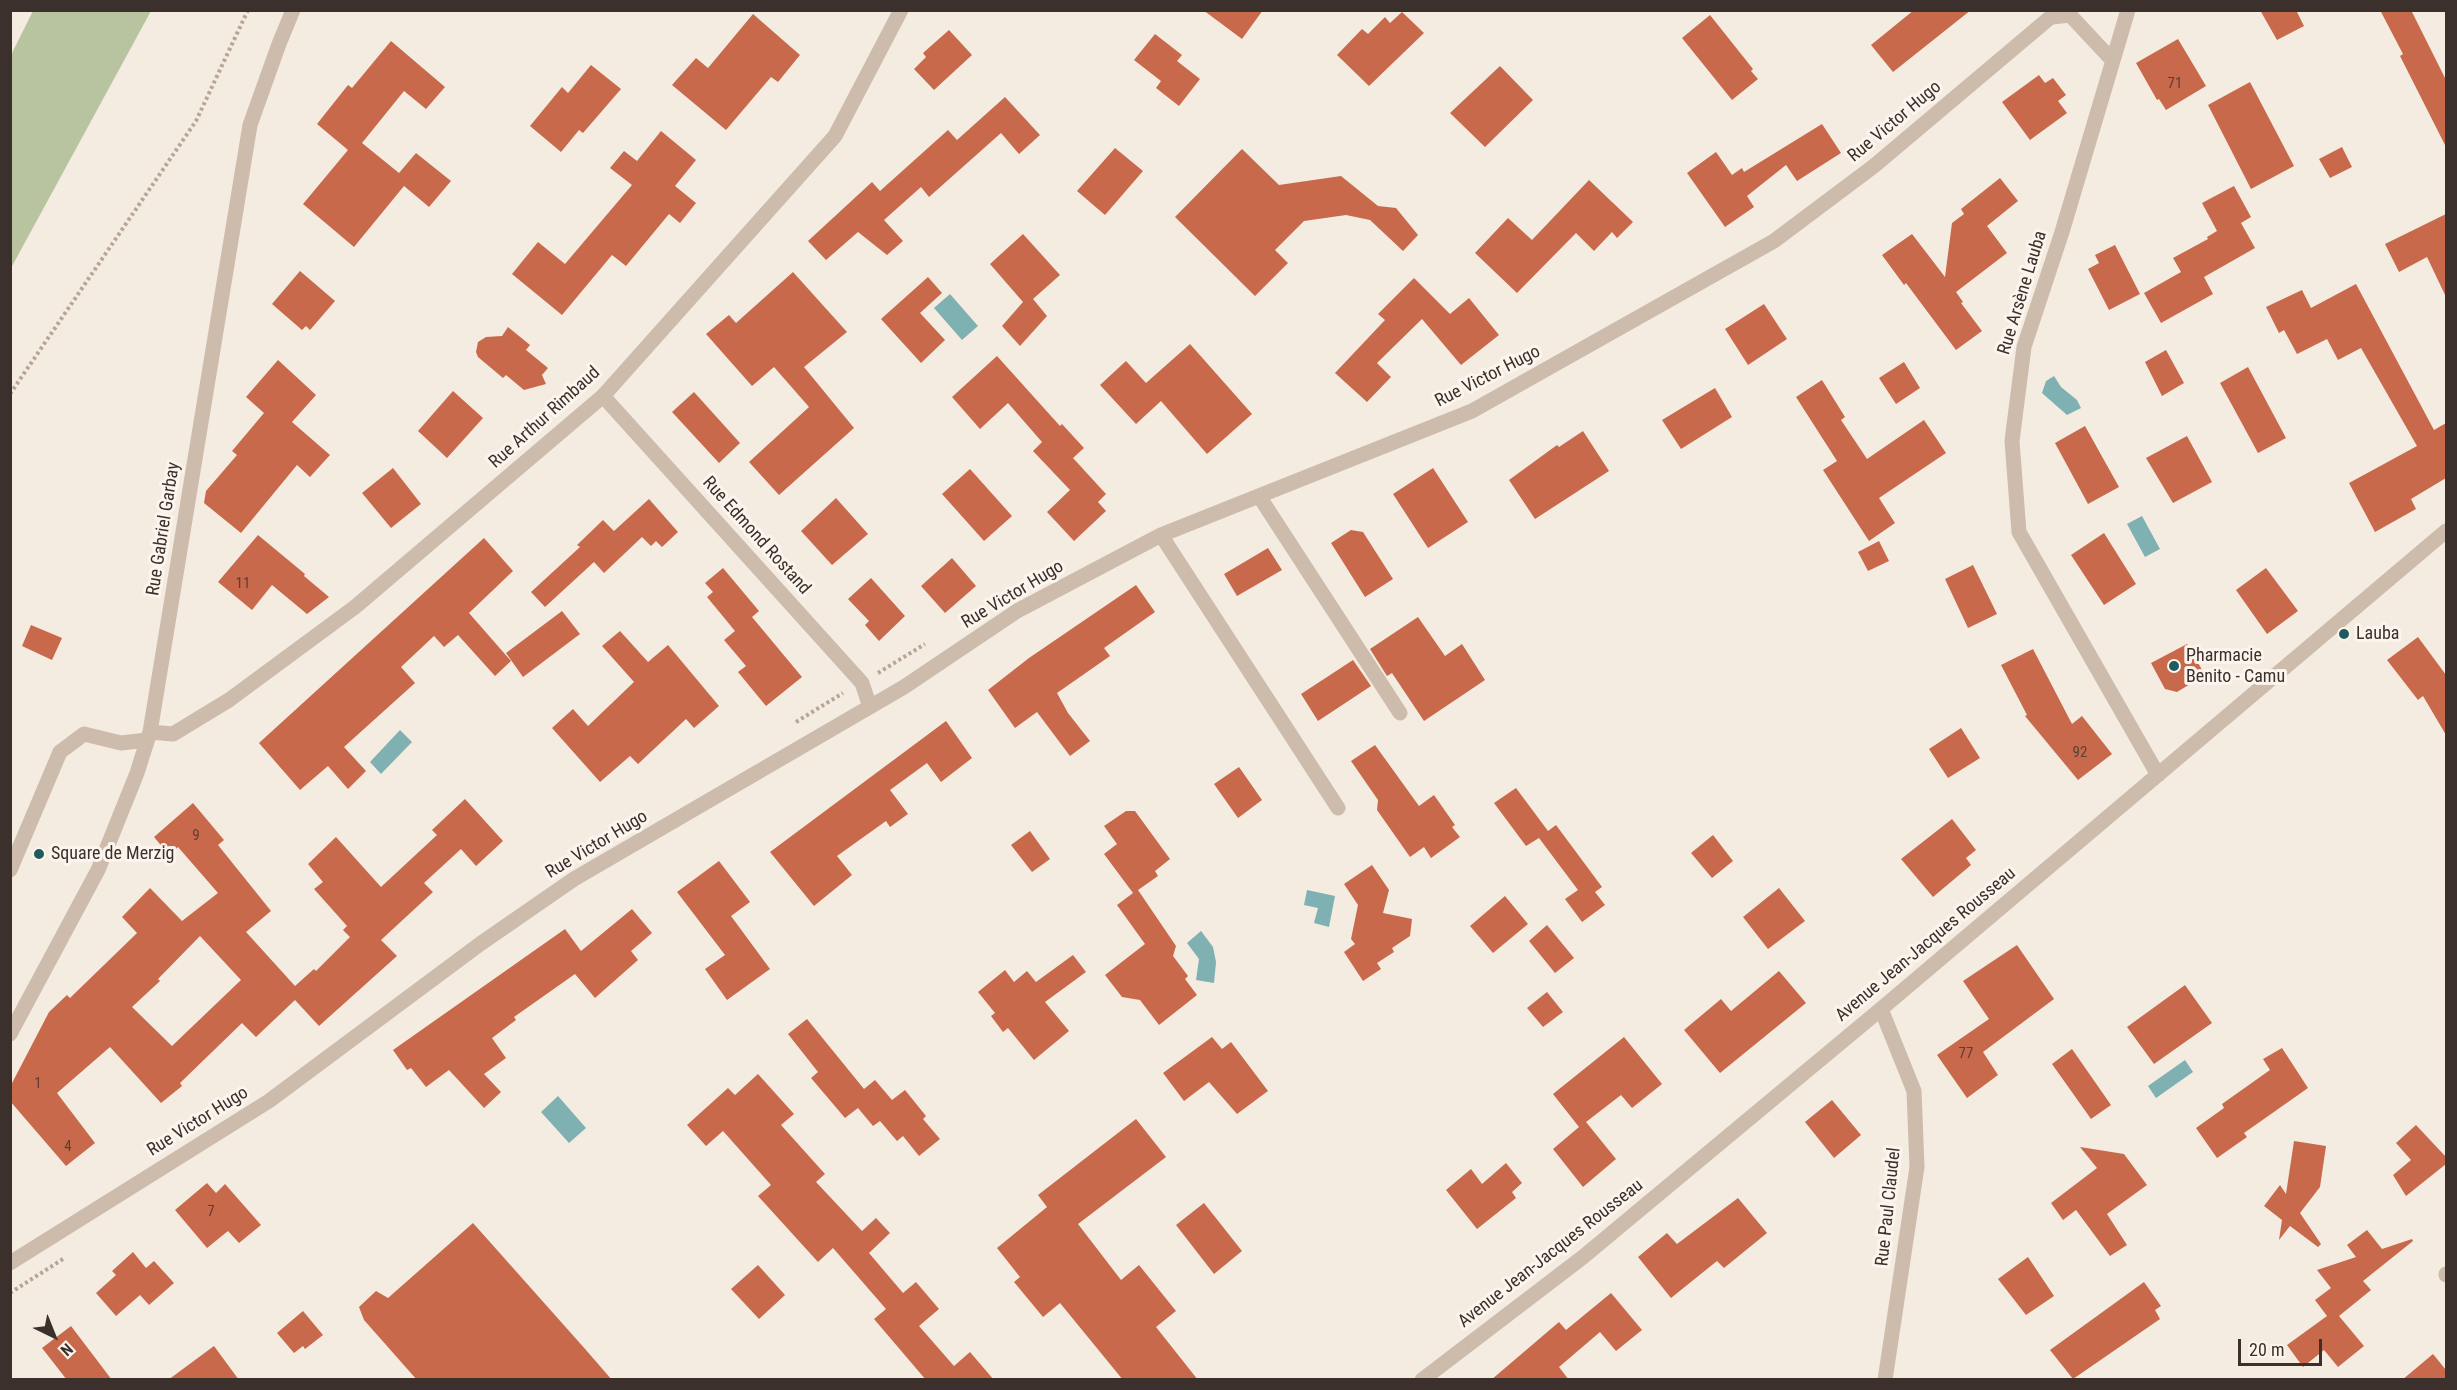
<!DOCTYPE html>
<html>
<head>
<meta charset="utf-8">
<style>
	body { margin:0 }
	#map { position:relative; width:2457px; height:1390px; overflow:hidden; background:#f4ebe1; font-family:"Roboto Condensed",sans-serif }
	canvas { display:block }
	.frame { position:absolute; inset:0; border:12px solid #3b302b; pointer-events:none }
	.north { position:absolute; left:24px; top:1306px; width:60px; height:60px; -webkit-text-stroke:4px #fbf5ee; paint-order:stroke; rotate:137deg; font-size:16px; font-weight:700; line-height:24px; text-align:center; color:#3b302b }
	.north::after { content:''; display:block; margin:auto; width:21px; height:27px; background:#3b302b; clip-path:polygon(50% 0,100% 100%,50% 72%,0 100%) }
	.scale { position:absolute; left:2238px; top:1339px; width:84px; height:27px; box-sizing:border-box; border:3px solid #3b302b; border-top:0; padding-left:8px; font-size:18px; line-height:21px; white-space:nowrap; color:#3b302b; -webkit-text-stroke:4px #fbf5ee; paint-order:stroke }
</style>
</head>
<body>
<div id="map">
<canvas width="2457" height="1390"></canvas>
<div class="frame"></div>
<div class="north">N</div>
<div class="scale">20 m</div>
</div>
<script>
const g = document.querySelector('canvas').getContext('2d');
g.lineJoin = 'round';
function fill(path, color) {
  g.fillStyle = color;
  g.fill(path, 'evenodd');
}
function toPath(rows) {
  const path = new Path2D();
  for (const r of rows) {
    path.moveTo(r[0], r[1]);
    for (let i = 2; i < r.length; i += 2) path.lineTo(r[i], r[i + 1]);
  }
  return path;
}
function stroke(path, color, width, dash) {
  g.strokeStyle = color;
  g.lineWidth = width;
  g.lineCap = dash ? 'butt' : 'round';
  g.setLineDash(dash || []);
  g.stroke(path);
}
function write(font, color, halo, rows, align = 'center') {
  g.font = font + ' "Roboto Condensed",sans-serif';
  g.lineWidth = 6;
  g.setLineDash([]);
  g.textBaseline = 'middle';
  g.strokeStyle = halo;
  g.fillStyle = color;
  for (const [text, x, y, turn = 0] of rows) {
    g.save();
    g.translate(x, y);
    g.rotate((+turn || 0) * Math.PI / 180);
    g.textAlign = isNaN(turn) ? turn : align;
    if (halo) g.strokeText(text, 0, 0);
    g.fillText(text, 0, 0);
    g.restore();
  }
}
const green = toPath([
	[33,11,151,11,11,268,11,55]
]);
const water = toPath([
	[950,294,978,326,962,340,934,308],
	[2054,376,2061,387,2077,400,2081,408,2067,415,2042,393,2046,381],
	[2142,516,2160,549,2145,557,2127,524],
	[400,730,412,742,381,774,370,762],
	[1307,890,1335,896,1329,927,1314,923,1318,908,1304,905],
	[1201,931,1213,947,1216,962,1214,983,1196,980,1199,959,1187,943],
	[2185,1060,2193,1072,2156,1098,2148,1086],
	[558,1096,586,1128,569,1143,541,1112]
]);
const building = toPath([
	[1203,10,1263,10,1242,39],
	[1914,10,1971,10,1893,72,1871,45],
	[2260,10,2296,10,2304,26,2277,40],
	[2380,10,2411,10,2446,80,2446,147,2400,56,2403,54],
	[1402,12,1424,33,1369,86,1337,55,1362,29,1368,34,1385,17,1390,23],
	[753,14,800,55,778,82,771,77,726,130,672,85,696,58,708,68],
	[1710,15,1753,69,1751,71,1758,79,1732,100,1682,38],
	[949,30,972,55,934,90,914,69,926,57,923,53],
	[1155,34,1182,55,1177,61,1200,79,1179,106,1156,88,1161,81,1134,60],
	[2178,39,2206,86,2166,110,2159,99,2157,100,2136,63],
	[391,41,445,87,426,109,404,91,362,143,399,173,416,153,451,181,429,207,404,186,354,247,303,204,348,150,317,124,348,85,352,88],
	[591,65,621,89,583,133,579,130,561,152,530,126,562,87,568,93],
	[1500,66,1533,100,1485,147,1450,113],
	[2039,75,2045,83,2053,78,2066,95,2058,101,2067,113,2030,140,2002,102],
	[2250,82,2294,166,2251,189,2208,105],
	[1005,97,1040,135,1019,154,1001,133,929,197,921,187,884,220,903,241,887,255,858,232,826,260,808,241,872,182,880,191,948,130,957,140],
	[1822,124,1841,153,1797,181,1786,165,1747,196,1754,207,1725,227,1687,173,1716,152,1732,175,1742,168,1744,172],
	[661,131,696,160,675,186,696,203,680,223,669,214,626,266,612,255,562,315,512,274,538,242,565,264,632,185,610,168,624,151,637,161],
	[2342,147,2352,167,2330,178,2319,159],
	[1115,148,1143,171,1105,215,1077,191],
	[1242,149,1279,185,1341,176,1378,206,1396,208,1418,235,1403,251,1370,220,1346,215,1304,221,1275,250,1288,263,1255,296,1175,217],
	[2000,178,2018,201,1987,226,2007,253,1956,292,1963,302,1961,303,1982,331,1956,350,1906,283,1904,285,1882,255,1912,234,1945,277,1952,223,1964,214,1961,209],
	[1589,180,1633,222,1617,238,1612,232,1594,251,1576,233,1517,293,1475,253,1508,218,1532,240],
	[2234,186,2251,217,2241,223,2255,248,2204,277,2213,294,2161,323,2144,293,2181,272,2173,258,2208,239,2207,237,2217,231,2202,203],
	[2446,214,2446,297,2427,257,2399,272,2385,244],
	[1023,234,1060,275,1033,299,1047,316,1020,346,1002,326,1023,302,990,264],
	[2115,245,2140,294,2109,310,2088,269,2099,263,2095,255],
	[300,271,335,301,310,330,306,326,302,330,272,304],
	[793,272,847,332,804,367,854,428,779,495,749,462,809,407,774,367,752,386,706,334,729,315,736,323],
	[928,277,942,293,920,313,945,340,921,363,881,319],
	[1414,278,1450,314,1469,298,1499,335,1461,365,1422,319,1377,363,1391,377,1367,402,1335,373,1385,320,1378,314],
	[2356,284,2434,430,2446,423,2446,478,2411,499,2416,509,2375,532,2349,483,2417,446,2361,348,2338,360,2327,339,2297,354,2284,330,2279,333,2266,307,2302,290,2311,308],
	[1764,304,1787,339,1748,365,1725,329],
	[508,327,530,345,526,350,548,368,542,375,546,384,524,390,506,375,503,378,478,357,476,352,478,342,486,337,502,336],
	[1190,344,1252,414,1207,454,1161,401,1136,424,1100,385,1126,361,1146,383],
	[2166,350,2184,383,2162,396,2145,362],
	[997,356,1060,426,1062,424,1084,448,1073,458,1106,494,1098,502,1106,511,1074,541,1047,512,1070,490,1033,451,1042,442,1008,403,980,429,952,397],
	[278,360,316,395,292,422,330,455,310,477,297,465,241,533,204,503,206,491,237,455,232,451,264,413,246,397],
	[1904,362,1920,388,1896,404,1879,378],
	[2248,367,2286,438,2258,453,2220,383],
	[1822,380,1845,417,1841,420,1867,459,1924,420,1946,453,1879,498,1895,523,1869,541,1823,470,1837,461,1796,397],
	[1715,388,1732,417,1681,449,1662,420],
	[453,391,483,418,447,458,418,431],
	[694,392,740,443,719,463,672,412],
	[2085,426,2119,487,2088,504,2055,443],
	[1583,431,1609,471,1535,519,1509,480,1557,445,1559,447],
	[2187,436,2212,482,2173,503,2146,458],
	[393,468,421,504,391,528,362,493],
	[1433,468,1468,522,1428,548,1393,494],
	[970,469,1012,516,984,541,942,494],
	[836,498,868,534,832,565,801,531],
	[649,499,678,532,662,547,656,541,651,546,642,537,604,573,594,562,545,607,531,592,580,547,577,545,603,520,614,531],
	[1351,530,1363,532,1393,579,1365,597,1331,543],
	[2104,533,2136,584,2104,605,2071,555],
	[258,535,305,574,304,576,329,597,307,614,272,585,252,610,218,582],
	[484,538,513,571,469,613,511,661,495,676,458,635,444,647,434,636,401,667,415,683,344,747,366,771,348,789,328,766,300,790,259,743],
	[1879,541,1889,561,1868,571,1858,552],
	[1268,548,1282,570,1237,596,1224,574],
	[952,558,976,586,945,613,921,586],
	[1973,565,1997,614,1968,628,1945,579],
	[723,568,759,611,752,617,802,677,766,706,738,672,746,666,724,640,735,631,707,597,713,592,705,583],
	[2266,568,2298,611,2267,634,2236,590],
	[871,578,905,616,879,641,865,625,869,621,848,599],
	[1136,585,1155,612,1104,648,1110,656,1057,693,1068,713,1090,741,1070,756,1037,712,1015,728,988,690,1029,658],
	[562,611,580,634,523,677,506,653],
	[1418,617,1445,656,1462,644,1485,680,1424,721,1392,673,1387,676,1370,649],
	[31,625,62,638,52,660,22,646],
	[620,631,648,662,668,645,719,706,694,728,686,719,638,764,630,756,600,782,552,728,573,709,588,726,634,682,602,646],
	[2418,637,2446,675,2446,735,2423,696,2418,700,2387,660],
	[2187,644,2205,675,2177,692,2165,689,2151,663],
	[2033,649,2072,724,2082,716,2112,754,2078,780,2025,716,2027,715,2001,665],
	[1353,660,1371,686,1318,721,1301,694],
	[946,721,972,758,941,782,927,763,890,790,908,814,890,827,886,821,837,856,852,875,814,906,770,852],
	[1961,728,1980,758,1948,778,1929,749],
	[1375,745,1419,806,1434,795,1455,825,1452,827,1460,837,1431,858,1424,847,1410,857,1377,810,1378,800,1351,761],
	[1239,767,1262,800,1238,818,1214,784],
	[1516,788,1548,831,1556,825,1602,887,1595,892,1605,905,1582,922,1565,899,1578,890,1539,838,1526,846,1494,803],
	[465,799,503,841,476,866,461,849,424,883,433,892,381,940,397,956,319,1026,295,1000,256,1037,242,1023,180,1083,182,1086,161,1103,110,1047,57,1093,95,1143,66,1166,10,1101,10,1087,49,1012,67,995,70,998,137,933,122,917,150,888,182,921,218,893,178,847,169,855,154,837,193,803,224,840,218,845,271,911,246,932,295,986,314,969,316,971,350,937,343,930,347,926,314,889,323,882,308,864,336,837,381,887,437,835,432,830],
	[200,936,241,980,172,1046,132,1007,160,981,158,979],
	[1126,811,1135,811,1170,859,1155,871,1158,876,1138,890,1176,946,1173,956,1188,976,1185,979,1197,995,1159,1025,1140,1000,1122,997,1105,975,1145,944,1117,905,1133,893,1104,854,1117,844,1104,826],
	[1952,819,1976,850,1966,858,1971,865,1933,897,1901,859],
	[1030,831,1050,859,1032,872,1011,845],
	[1713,835,1733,861,1712,878,1691,853],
	[719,861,750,902,731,916,770,969,727,1000,705,969,725,955,677,892],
	[1372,865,1389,890,1383,913,1412,919,1410,936,1392,948,1394,952,1377,963,1381,969,1363,981,1344,952,1355,944,1351,939,1358,905,1344,884],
	[1779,888,1805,921,1768,949,1743,917],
	[1505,896,1528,924,1493,953,1470,926],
	[632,909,652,933,631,951,638,960,595,998,575,974,514,1017,516,1020,492,1038,506,1058,484,1074,501,1092,484,1108,449,1070,426,1087,411,1068,407,1070,393,1050,565,929,581,951],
	[1547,925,1574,958,1555,973,1529,941],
	[2017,945,2054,999,1983,1052,1998,1075,1967,1098,1937,1055,1989,1019,1963,981],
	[1073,955,1086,972,1045,1002,1069,1031,1034,1060,1008,1028,1003,1032,991,1016,995,1013,978,992,1005,970,1014,982,1027,971,1036,982],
	[1779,971,1806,1003,1720,1073,1684,1030,1721,999,1731,1011],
	[2185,985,2212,1023,2154,1064,2127,1027],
	[1547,992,1563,1012,1543,1027,1527,1008],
	[807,1019,864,1089,875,1080,892,1100,905,1090,926,1116,923,1119,940,1139,919,1156,903,1136,897,1141,880,1121,873,1126,858,1108,845,1118,811,1078,818,1072,788,1034],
	[1212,1037,1222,1049,1231,1042,1268,1091,1237,1114,1209,1082,1184,1101,1163,1073],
	[1624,1037,1662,1084,1632,1108,1621,1095,1586,1122,1616,1159,1583,1187,1553,1149,1579,1127,1553,1094],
	[2282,1048,2308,1088,2244,1133,2247,1137,2217,1158,2196,1128,2224,1108,2222,1104,2270,1070,2263,1059],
	[2072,1049,2111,1105,2091,1119,2052,1064],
	[758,1074,794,1114,781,1125,825,1174,816,1182,862,1231,876,1218,890,1233,869,1253,903,1293,916,1282,939,1309,919,1326,954,1366,970,1352,994,1380,926,1380,874,1319,886,1309,833,1248,818,1262,758,1196,771,1185,723,1131,706,1146,687,1125,728,1088,735,1095],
	[1832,1100,1861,1135,1834,1158,1805,1122],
	[1136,1119,1166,1157,1078,1224,1121,1280,1139,1265,1176,1311,1156,1327,1198,1380,1123,1380,1060,1303,1043,1317,1014,1282,1020,1277,997,1248,1047,1207,1038,1195],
	[2416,1125,2446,1157,2446,1164,2406,1196,2393,1175,2411,1160,2396,1143],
	[2294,1141,2326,1146,2320,1187,2300,1213,2321,1244,2318,1247,2290,1226,2279,1240,2282,1220,2264,1206,2280,1185,2286,1194],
	[2080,1147,2124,1154,2147,1185,2107,1214,2127,1245,2110,1256,2076,1210,2063,1220,2051,1203,2097,1168],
	[1506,1163,1522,1183,1512,1192,1516,1198,1477,1229,1446,1190,1471,1169,1482,1184],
	[207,1183,216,1193,225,1184,261,1225,239,1243,228,1231,207,1248,175,1210],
	[1738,1198,1767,1233,1724,1268,1717,1261,1671,1298,1638,1257,1667,1233,1677,1244],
	[1204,1203,1242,1251,1214,1274,1176,1225],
	[473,1223,586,1350,612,1380,417,1380,364,1320,359,1307,376,1291,388,1298],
	[2367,1230,2382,1249,2412,1239,2413,1241,2363,1281,2371,1290,2339,1316,2364,1346,2338,1367,2324,1350,2303,1367,2287,1345,2327,1316,2315,1300,2331,1288,2317,1270,2356,1257,2347,1245],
	[133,1252,146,1268,154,1261,174,1283,149,1305,140,1295,116,1316,96,1293,116,1275,112,1271],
	[2028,1257,2054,1296,2026,1315,1998,1279],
	[758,1265,785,1295,759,1319,731,1289],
	[2144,1282,2161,1306,2155,1310,2160,1319,2073,1379,2050,1350],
	[1611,1293,1642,1330,1616,1351,1600,1332,1559,1367,1569,1380,1491,1380,1559,1322,1566,1330],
	[303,1311,323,1335,305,1349,303,1346,294,1353,277,1333],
	[71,1326,112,1380,67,1380,42,1348],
	[214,1346,239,1380,168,1380],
	[2433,1354,2446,1370,2446,1380,2402,1380]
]);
const path = toPath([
	[10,394,196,121,248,10],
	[878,673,925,644],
	[796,722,843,693],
	[10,1293,63,1259]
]);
const minor = toPath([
	[2128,10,2062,232,2024,347,2012,441,2019,532,2158,775],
	[2052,17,2070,15,2113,61],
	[603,396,862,683,870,707],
	[1259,496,1400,713],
	[1161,535,1338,808],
	[150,732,173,734,229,700,355,607,603,396,835,136,901,10],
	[10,870,60,752,84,734,121,743,147,740],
	[1881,1009,1914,1091,1917,1167,1885,1380],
	[10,1034,98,870,137,773,150,732,250,125,279,44,293,10],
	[10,1263,269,1101,480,944,574,879,904,687,1017,611,1161,535,1472,411,1774,241,1874,166,2059,10],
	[2446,1274,2446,1275],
	[1422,1380,1583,1257,1881,1009,2446,531]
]);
const markers = [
	[2344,634,6,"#1f5a5e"],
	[2174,666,6,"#1f5a5e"],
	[39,854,6,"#1f5a5e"]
];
const numberNames = [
	["71",2175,84],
	["11",243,584],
	["92",2080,753],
	["9",196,836],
	["77",1966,1054],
	["1",38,1084],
	["4",68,1147],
	["7",211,1212]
];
const streetNames = [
	["Rue Victor Hugo",1895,122,-40],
	["Rue Arsène Lauba",2023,293,-73],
	["Rue Victor Hugo",1488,377,-27],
	["Rue Arthur Rimbaud",545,418,-42],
	["Rue Gabriel Garbay",164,529,-81],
	["Rue Edmond Rostand",756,536,48],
	["Rue Victor Hugo",1013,595,-31],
	["Rue Victor Hugo",597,845,-31],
	["Avenue Jean-Jacques Rousseau",1926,945,-40],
	["Rue Victor Hugo",198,1122,-32],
	["Rue Paul Claudel",1889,1207,-84],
	["Avenue Jean-Jacques Rousseau",1551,1254,-38]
];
const poiNames = [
	["Lauba",2356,634],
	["Pharmacie",2186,656],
	["Benito - Camu",2186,677],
	["Square de Merzig",51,854]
];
fill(green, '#b8c4a0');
fill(water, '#7fb0b2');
fill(building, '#c8694b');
stroke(path, '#b9a596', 4, [3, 3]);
stroke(minor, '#cdbbac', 15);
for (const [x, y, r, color] of markers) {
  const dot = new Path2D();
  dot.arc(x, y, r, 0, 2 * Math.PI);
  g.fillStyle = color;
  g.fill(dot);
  stroke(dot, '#fbf5ee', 2);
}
write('15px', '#5e3e33', null, numberNames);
write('18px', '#3b302b', '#fbf5ee', streetNames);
write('18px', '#3b302b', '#fbf5ee', poiNames, 'left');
</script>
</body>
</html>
